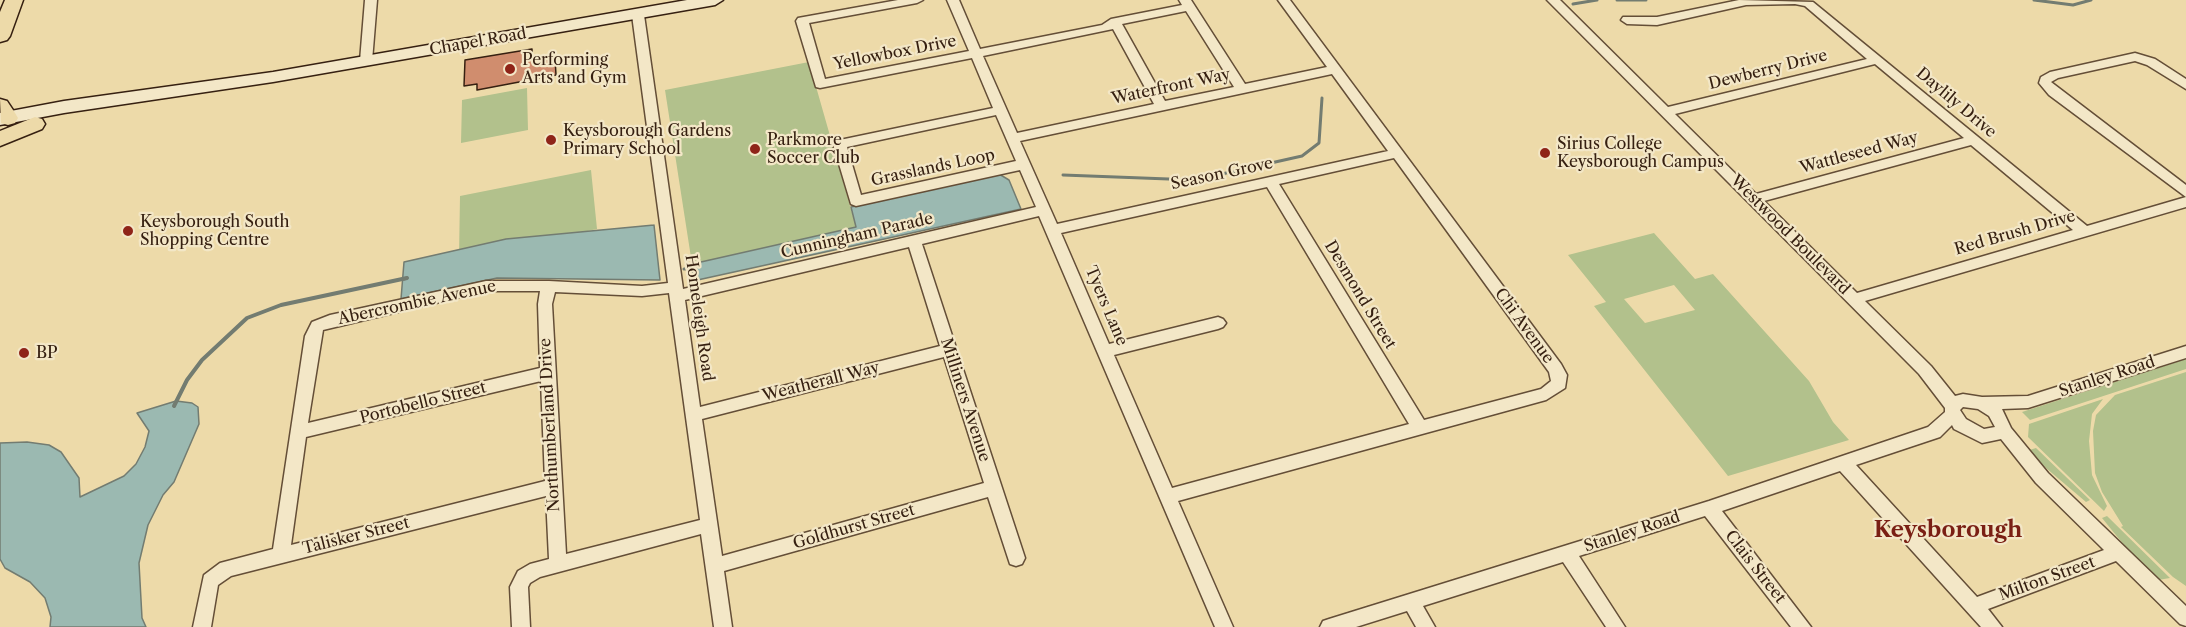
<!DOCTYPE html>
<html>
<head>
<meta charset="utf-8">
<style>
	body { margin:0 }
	canvas { display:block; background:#eddaa9 }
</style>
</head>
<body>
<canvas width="2186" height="627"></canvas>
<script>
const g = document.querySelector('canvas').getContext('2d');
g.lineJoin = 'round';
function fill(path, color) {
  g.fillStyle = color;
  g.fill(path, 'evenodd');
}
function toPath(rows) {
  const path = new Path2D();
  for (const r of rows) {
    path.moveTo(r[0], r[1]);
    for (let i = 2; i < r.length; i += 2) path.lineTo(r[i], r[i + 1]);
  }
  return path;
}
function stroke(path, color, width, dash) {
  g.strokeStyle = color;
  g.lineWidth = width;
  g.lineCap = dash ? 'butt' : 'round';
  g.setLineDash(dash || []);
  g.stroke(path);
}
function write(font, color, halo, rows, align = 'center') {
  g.font = font + ' "Libre Caslon Text",serif';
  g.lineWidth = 4.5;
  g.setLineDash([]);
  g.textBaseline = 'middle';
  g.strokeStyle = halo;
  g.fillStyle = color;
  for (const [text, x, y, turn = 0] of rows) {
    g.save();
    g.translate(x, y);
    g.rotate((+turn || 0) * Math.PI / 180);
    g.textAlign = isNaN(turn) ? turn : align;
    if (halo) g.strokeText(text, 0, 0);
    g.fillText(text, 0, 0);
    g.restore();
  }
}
const green = toPath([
	[809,62,856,227,692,264,665,90],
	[527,88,528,130,461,143,462,100],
	[591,170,597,229,459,258,460,196],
	[1654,233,1695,279,1713,274,1809,381,1833,422,1849,440,1728,476,1594,306,1606,302,1568,255],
	[1674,285,1695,310,1645,323,1624,299],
	[2186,359,2186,369,2030,420,2022,412],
	[2186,372,2186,586,2173,577,2121,527,2123,526,2102,492,2095,473,2093,431,2096,415,2115,395],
	[2103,399,2092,414,2089,441,2092,475,2107,506,2104,511,2028,437,2029,424],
	[2036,448,2090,500,2086,502,2026,451],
	[2107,516,2170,578,2158,580,2133,556,2102,518]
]);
const water = toPath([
	[999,174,1009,180,1021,209,693,281,692,264,856,227,851,207,999,174],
	[654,225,660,280,497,278,401,299,404,262,506,239,654,225],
	[176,401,192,403,198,407,199,424,174,482,163,495,148,525,139,563,142,618,146,627,50,627,51,617,45,598,30,582,5,568,0,559,0,443,27,442,49,445,61,452,79,478,80,497,124,476,136,464,145,447,149,431,137,413,176,401]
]);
const streamFar1 = toPath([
	[1617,0,1646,0],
	[2034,0,2073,5,2091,0],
	[1573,4,1597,0],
	[1063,175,1195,180,1302,156,1319,143,1322,98],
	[684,269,695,268],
	[404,279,407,278]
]);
const stream = toPath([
	[174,406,187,380,202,360,247,318,281,305,407,278]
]);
const building = toPath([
	[532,49,532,62,555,58,556,75,477,90,477,84,464,86,465,60,532,49]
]);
const street = toPath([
	[365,0,377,0,372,61,366,65,360,61,365,0],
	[898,0,923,0,917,3,809,23,825,79,969,51,947,0,959,0,980,49,1102,25,1111,19,1182,5,1179,0,1191,0,1245,84,1327,67,1278,0,1290,0,1561,364,1567,375,1565,388,1546,400,1178,501,1233,627,1215,627,1039,216,922,244,1025,558,1022,564,1016,566,1010,564,988,497,724,571,732,627,714,627,701,534,540,577,530,583,528,587,530,627,512,627,510,587,518,571,530,564,549,559,546,496,231,576,218,585,211,627,193,627,204,575,220,563,273,549,305,336,312,322,330,315,486,281,549,281,642,286,668,283,632,15,634,12,642,12,644,15,683,289,1036,207,1020,170,856,206,851,204,833,144,835,141,993,108,972,58,820,88,816,87,796,21,798,18,898,0],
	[1186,11,1234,87,1165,101,1122,24,1186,11],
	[1113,29,1154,104,1017,133,983,56,1113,29],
	[1332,74,1388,151,1057,224,1020,141,1332,74],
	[996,115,1016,161,861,195,847,147,996,115],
	[1394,158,1549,372,1551,381,1541,389,1424,420,1279,184,1394,158],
	[1267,187,1409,424,1172,488,1114,355,1218,329,1223,327,1226,323,1223,319,1218,317,1109,344,1061,233,1267,187],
	[909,247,940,346,700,407,685,300,909,247],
	[486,291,540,291,538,304,540,368,308,423,323,330,486,291],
	[555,292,642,296,669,293,700,520,566,554,552,304,555,292],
	[944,357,984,483,722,556,702,419,944,357],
	[541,381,545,481,291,545,306,437,541,381],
	[1547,0,1560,0,1668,107,1867,59,1805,6,1795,4,1746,5,1657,25,1627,24,1621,20,1623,17,1657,17,1739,0,1813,2,2087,226,2186,197,2186,207,1865,301,1931,366,1955,396,1963,394,1982,397,2028,396,2186,346,2186,358,2028,408,2002,409,2011,428,2048,473,2186,606,2186,626,2180,624,2116,561,1988,609,2002,627,1981,627,1840,471,1722,511,1811,627,1791,627,1705,516,1579,556,1625,627,1606,627,1563,562,1423,606,1435,627,1416,627,1407,611,1356,627,1320,627,1323,621,1329,619,1709,501,1928,427,1945,412,1945,408,1919,374,1547,0],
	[1875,64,1964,138,1756,194,1675,114,1875,64],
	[1971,145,2073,230,1857,293,1764,201,1971,145],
	[1963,407,1978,409,1989,416,1995,427,1984,429,1966,419,1960,410,1963,407],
	[1952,425,1954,429,1982,443,2001,439,2036,483,2104,550,1977,597,1856,465,1940,437,1952,425],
	[2135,53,2155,59,2186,79,2186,89,2147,65,2135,61,2058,78,2051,82,2186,185,2186,197,2049,95,2039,83,2041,77,2050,72,2135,53]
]);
const secondary = toPath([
	[687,0,723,0,715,5,273,82,64,113,0,125,0,113,64,101,273,72,687,0]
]);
const primary = toPath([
	[5,0,23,0,10,36,7,40,0,42,0,12,5,0],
	[0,99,7,101,15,113,18,118,15,123,8,125,1,123,0,99],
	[35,117,42,119,45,124,42,129,0,146,0,131,35,117]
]);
const markers = [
	[510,69,6,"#8f2418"],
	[551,140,6,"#8f2418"],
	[755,149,6,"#8f2418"],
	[1545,153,6,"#8f2418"],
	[128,231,6,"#8f2418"],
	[24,353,6,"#8f2418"]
];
const streetNames = [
	["Chapel Road",478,42,-10],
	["Yellowbox Drive",895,53,-11],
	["Dewberry Drive",1768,70,-14],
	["Waterfront Way",1171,87,-12],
	["Daylily Drive",1956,103,40],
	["Wattleseed Way",1859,153,-15],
	["Grasslands Loop",933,168,-12],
	["Season Grove",1222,174,-12],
	["Red Brush Drive",2015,233,-16],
	["Westwood Boulevard",1790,235,45],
	["Cunningham Parade",857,236,-13],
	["Desmond Street",1360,295,59],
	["Abercrombie Avenue",417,303,-12],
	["Tyers Lane",1106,306,67],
	["Homeleigh Road",699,318,82],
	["Chi Avenue",1524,326,54],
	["Stanley Road",2107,377,-18],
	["Weatherall Way",821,382,-14],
	["Milliners Avenue",965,400,72],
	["Portobello Street",423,403,-14],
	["Northumberland Drive",550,425,-93],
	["Goldhurst Street",854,527,-16],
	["Stanley Road",1632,532,-18],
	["Talisker Street",356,536,-14],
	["Clais Street",1755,567,52],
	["Milton Street",2047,579,-20]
];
const poiNames = [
	["Performing",522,60],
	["Arts and Gym",522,78],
	["Keysborough Gardens",563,131],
	["Primary School",563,149],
	["Parkmore",767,140],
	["Soccer Club",767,158],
	["Sirius College",1557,144],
	["Keysborough Campus",1557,162],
	["Keysborough South",140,222],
	["Shopping Centre",140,240],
	["BP",36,353]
];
const districtNames = [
	["Keysborough",1948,531]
];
fill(green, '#b2c18c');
fill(water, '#9bb9b1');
stroke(water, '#737c71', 1.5);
stroke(streamFar1, '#737c71', 3);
stroke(stream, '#737c71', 4);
fill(building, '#d08d6e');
stroke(building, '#362011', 1.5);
stroke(street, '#644e37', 3);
stroke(secondary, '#362011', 3);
stroke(primary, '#362011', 3);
fill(street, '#f3e7c7');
fill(secondary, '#f3e7c7');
fill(primary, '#eddaa9');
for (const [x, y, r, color] of markers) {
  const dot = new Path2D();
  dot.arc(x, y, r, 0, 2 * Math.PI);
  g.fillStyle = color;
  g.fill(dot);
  stroke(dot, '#f3e7c7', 2);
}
write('16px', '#362011', '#f3e7c7', streetNames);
write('16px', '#362011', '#f3e7c7', poiNames, 'left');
write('bold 22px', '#7a1f14', '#f3e7c7', districtNames);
</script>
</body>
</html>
